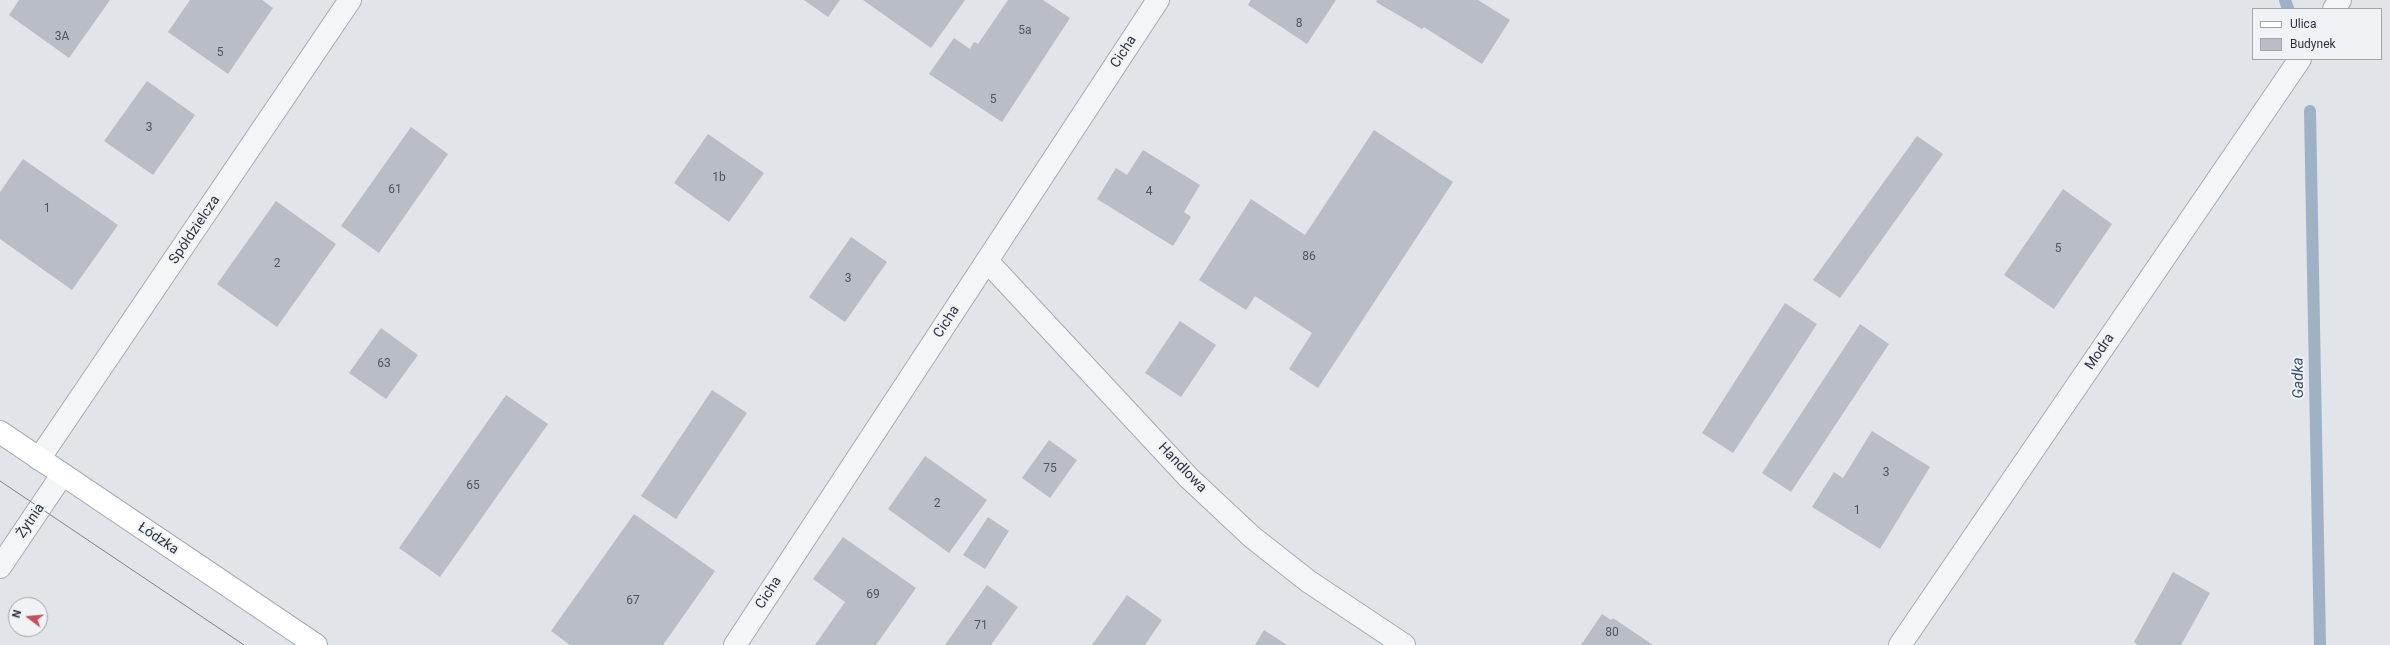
<!DOCTYPE html>
<html>
<head>
<meta charset="utf-8">
<style>
	body { margin:0 }
	#map { position:relative; width:2390px; height:645px; overflow:hidden; background:#e1e4e8; font-family:Roboto,sans-serif }
	canvas { display:block }
	.legend { position:absolute; left:2252px; top:8px; width:130px; height:52px; box-sizing:border-box; background:#f0f3f6; border:1px solid #a1a5ad; margin:0; padding:5px 7px; list-style:none; font-size:12px; color:#2b313f }
	.legend li { display:flex; align-items:center; gap:8px; height:20px }
	.legend b { width:20px; border:1px solid #a1a5ad }
	.north { position:absolute; left:8px; top:597px; width:40px; height:40px; box-sizing:border-box; background:#f0f3f6; border:1px solid #a1a5ad; border-radius:50%; rotate:286deg; font-size:11px; font-weight:700; line-height:16px; text-align:center; color:#2b313f }
	.north::after { content:''; display:block; margin:auto; width:14px; height:18px; background:#c3515f; clip-path:polygon(50% 0,100% 100%,50% 72%,0 100%) }
</style>
</head>
<body>
<div id="map">
<canvas width="2390" height="645"></canvas>
<ul class="legend">
<li><b style="height:5px;background:#fff"></b>Ulica</li>
<li><b style="height:11px;background:#b9bdc5"></b>Budynek</li>
</ul>
<div class="north">N</div>
</div>
<script>
const g = document.querySelector('canvas').getContext('2d');
g.lineJoin = 'round';
function toPath(rows) {
  const path = new Path2D();
  for (const r of rows) {
    path.moveTo(r[0], r[1]);
    for (let i = 2; i < r.length; i += 2) path.lineTo(r[i], r[i + 1]);
  }
  return path;
}
function stroke(path, color, width, dash) {
  g.strokeStyle = color;
  g.lineWidth = width;
  g.lineCap = dash ? 'butt' : 'round';
  g.setLineDash(dash || []);
  g.stroke(path);
}
function fill(path, color) {
  g.fillStyle = color;
  g.fill(path, 'evenodd');
}
function write(font, color, halo, rows, align = 'center') {
  g.font = font + ' Roboto,sans-serif';
  g.lineWidth = 4;
  g.setLineDash([]);
  g.textBaseline = 'middle';
  g.strokeStyle = halo;
  g.fillStyle = color;
  for (const [text, x, y, turn = 0] of rows) {
    g.save();
    g.translate(x, y);
    g.rotate((+turn || 0) * Math.PI / 180);
    g.textAlign = isNaN(turn) ? turn : align;
    if (halo) g.strokeText(text, 0, 0);
    g.fillText(text, 0, 0);
    g.restore();
  }
}
const stream = toPath([
	[2285,0,2288,9],
	[2310,111,2320,645]
]);
const building = toPath([
	[19,0,110,0,69,58,9,15],
	[190,0,262,0,273,8,228,74,168,32],
	[804,0,840,0,828,17],
	[863,0,965,0,931,48],
	[1008,0,1043,0,1070,18,1002,122,929,74,954,38,970,49,974,42,978,44],
	[1251,0,1336,0,1307,44,1248,5],
	[1377,0,1478,0,1510,20,1482,64,1424,27,1422,29,1376,2],
	[147,81,195,115,153,175,104,141],
	[411,127,448,154,379,253,341,226],
	[1374,130,1453,182,1318,388,1289,369,1312,333,1255,296,1246,310,1199,280,1251,199,1305,235],
	[708,134,764,173,729,222,674,183],
	[1917,136,1943,154,1840,298,1813,280],
	[1143,150,1200,185,1184,212,1191,217,1173,246,1097,199,1116,168,1127,175],
	[23,159,118,225,72,290,0,239,0,192],
	[2063,189,2112,224,2054,309,2004,275],
	[276,201,336,244,277,327,217,284],
	[851,237,887,262,845,322,809,297],
	[1785,303,1817,324,1733,453,1702,433],
	[1180,321,1216,345,1181,397,1145,373],
	[1860,324,1889,344,1791,492,1762,473],
	[381,328,418,355,386,399,349,373],
	[712,390,747,413,676,519,641,496],
	[506,395,548,424,440,577,399,548],
	[1872,431,1930,467,1880,549,1812,507,1834,472,1843,478],
	[1049,440,1077,460,1050,498,1022,478],
	[925,456,987,500,949,553,888,509],
	[634,514,715,571,663,645,570,645,551,631],
	[988,517,1009,531,985,569,963,555],
	[843,537,916,588,876,645,815,645,845,602,813,579],
	[2173,572,2210,593,2181,645,2138,645,2134,642],
	[987,585,1018,607,991,645,945,645],
	[1127,595,1162,620,1145,645,1092,645],
	[1602,614,1611,620,1613,618,1653,645,1581,645],
	[1264,630,1287,645,1255,645]
]);
const minor = toPath([
	[2334,9,2340,0],
	[987,261,1189,478,1252,537,1308,581,1404,645],
	[39,459,350,0],
	[0,567,62,475],
	[735,645,1158,0],
	[1900,645,2300,59]
]);
const secondary = toPath([
	[0,432,316,645]
]);
const tram = toPath([
	[0,481,244,645]
]);
const numberNames = [
	["8",1299,24],
	["5a",1025,31],
	["3A",62,37],
	["5",220,53],
	["5",993,100],
	["3",149,128],
	["1b",719,178],
	["61",395,190],
	["4",1149,192],
	["1",47,209],
	["5",2058,249],
	["86",1309,257],
	["2",277,264],
	["3",848,279],
	["63",384,364],
	["75",1050,469],
	["3",1886,473],
	["65",473,486],
	["2",937,504],
	["1",1857,511],
	["69",873,595],
	["67",633,601],
	["71",981,626],
	["80",1612,633]
];
const streetNames = [
	["Cicha",1124,52,-57],
	["Spółdzielcza",195,230,-56],
	["Cicha",947,322,-57],
	["Modra",2100,352,-56],
	["Handlowa",1182,468,46],
	["Żytnia",31,521,-56],
	["Łódzka",158,539,34],
	["Cicha",769,593,-57]
];
const waterNames = [
	["Gadka",2299,378,-91]
];
stroke(stream, '#9fb1c5', 12);
fill(building, '#b9bdc5');
stroke(minor, '#a7abb2', 24);
stroke(secondary, '#a7abb2', 24);
stroke(minor, '#f3f5f7', 22);
stroke(secondary, '#fff', 22);
stroke(tram, '#7c8391', 1);
write('12px', '#4e5460', null, numberNames);
write('14px', '#2b313f', '#f0f3f6', streetNames);
write('italic 15px', '#384f6f', '#f0f3f6', waterNames);
</script>
</body>
</html>
